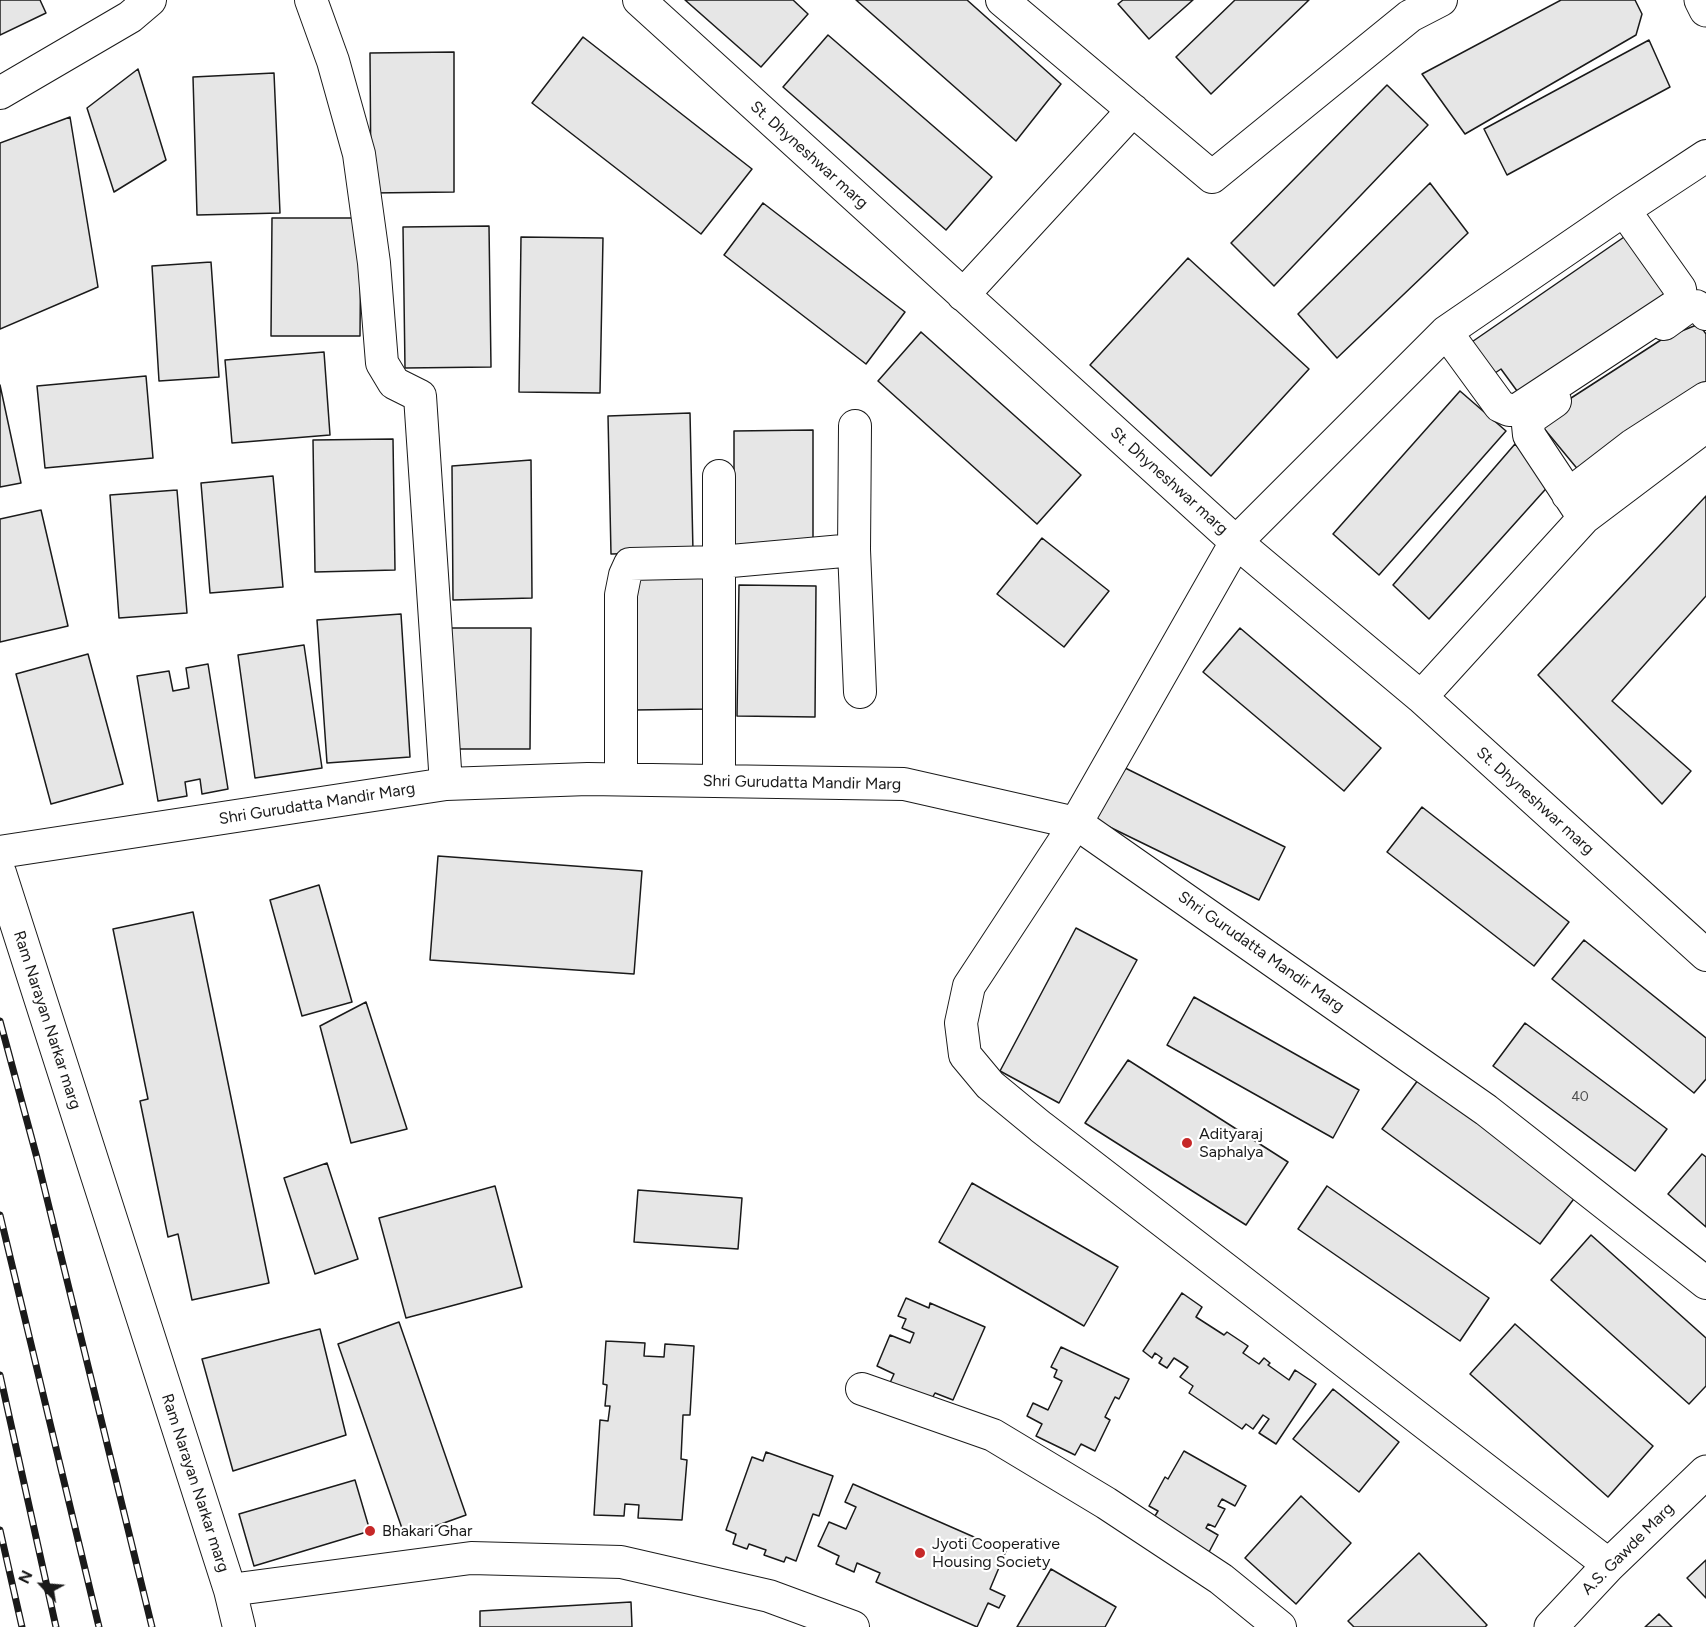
<!DOCTYPE html>
<html>
<head>
<meta charset="utf-8">
<style>
	body { margin:0 }
	#map { position:relative; width:1706px; height:1627px; overflow:hidden; background:#fff; font-family:Figtree,sans-serif }
	canvas { display:block }
	.north { position:absolute; left:12px; top:1555px; width:60px; height:60px; -webkit-text-stroke:4px #fff; paint-order:stroke; rotate:296deg; font-size:16px; font-weight:700; line-height:24px; text-align:center; color:#1a1a1a }
	.north::after { content:''; display:block; margin:auto; width:21px; height:27px; background:#1a1a1a; clip-path:polygon(50% 0,100% 100%,50% 72%,0 100%) }
</style>
</head>
<body>
<div id="map">
<canvas width="1706" height="1627"></canvas>
<div class="north">N</div>
</div>
<script>
const g = document.querySelector('canvas').getContext('2d');
g.lineJoin = 'round';
function fill(path, color) {
  g.fillStyle = color;
  g.fill(path, 'evenodd');
}
function toPath(rows) {
  const path = new Path2D();
  for (const r of rows) {
    path.moveTo(r[0], r[1]);
    for (let i = 2; i < r.length; i += 2) path.lineTo(r[i], r[i + 1]);
  }
  return path;
}
function stroke(path, color, width, dash) {
  g.strokeStyle = color;
  g.lineWidth = width;
  g.lineCap = dash ? 'butt' : 'round';
  g.setLineDash(dash || []);
  g.stroke(path);
}
function write(font, color, halo, rows, align = 'center') {
  g.font = font + ' Figtree,sans-serif';
  g.lineWidth = 4.5;
  g.setLineDash([]);
  g.textBaseline = 'middle';
  g.strokeStyle = halo;
  g.fillStyle = color;
  for (const [text, x, y, turn = 0] of rows) {
    g.save();
    g.translate(x, y);
    g.rotate((+turn || 0) * Math.PI / 180);
    g.textAlign = isNaN(turn) ? turn : align;
    if (halo) g.strokeText(text, 0, 0);
    g.fillText(text, 0, 0);
    g.restore();
  }
}
const building = toPath([
	[0,0,40,0,46,13,0,35,0,0],
	[685,0,793,0,808,14,761,67,685,0],
	[856,0,967,0,1061,84,1016,141,856,0],
	[1123,0,1193,0,1149,39,1118,4,1123,0],
	[1235,0,1309,0,1211,94,1176,57,1235,0],
	[1561,0,1635,0,1642,14,1636,35,1465,134,1422,74,1561,0],
	[828,35,992,177,946,230,783,87,828,35],
	[583,37,752,169,701,234,532,103,583,37],
	[1649,40,1670,87,1507,175,1484,129,1649,40],
	[454,52,454,192,371,193,370,53,454,52],
	[138,69,166,160,114,192,87,108,138,69],
	[274,73,280,213,197,215,193,77,274,73],
	[1387,85,1428,125,1274,286,1231,243,1387,85],
	[70,117,98,287,0,329,0,143,70,117],
	[1430,183,1468,233,1337,358,1298,314,1430,183],
	[763,203,905,312,866,364,724,255,763,203],
	[272,218,361,218,360,336,271,336,272,218],
	[489,226,491,367,405,368,403,227,489,226],
	[1627,235,1670,296,1520,395,1501,369,1492,375,1466,346,1627,235],
	[521,237,603,238,600,393,519,392,521,237],
	[1188,258,1309,369,1211,476,1090,365,1188,258],
	[211,262,219,377,159,381,152,266,211,262],
	[1699,324,1706,334,1706,391,1580,472,1537,420,1664,338,1699,324],
	[921,332,1081,475,1037,524,878,381,921,332],
	[324,352,330,435,232,443,225,360,324,352],
	[146,376,153,458,45,468,37,386,146,376],
	[0,385,21,483,0,487,0,385],
	[1460,391,1506,431,1379,575,1333,534,1460,391],
	[690,413,693,552,611,554,608,416,690,413],
	[813,430,813,547,734,548,734,431,813,430],
	[393,439,395,570,315,572,313,440,393,439],
	[1515,444,1552,482,1429,619,1393,585,1515,444],
	[531,460,532,598,453,600,452,466,531,460],
	[273,476,283,587,210,593,201,483,273,476],
	[177,490,187,613,119,618,110,495,177,490],
	[1706,496,1706,596,1612,701,1691,771,1662,804,1538,675,1706,496],
	[41,510,68,626,0,642,0,519,41,510],
	[1042,538,1109,591,1064,647,997,594,1042,538],
	[710,574,710,709,633,710,632,575,710,574],
	[739,585,816,586,815,717,737,716,739,585],
	[401,614,410,757,327,763,317,620,401,614],
	[450,628,531,628,530,749,449,749,450,628],
	[1240,628,1381,748,1344,791,1203,672,1240,628],
	[304,645,322,768,255,778,238,655,304,645],
	[88,654,123,784,51,804,16,674,88,654],
	[208,664,228,789,202,794,200,779,185,782,187,796,158,801,137,676,169,671,173,691,189,688,186,668,208,664],
	[1111,761,1285,847,1259,900,1085,815,1111,761],
	[1422,807,1569,922,1534,966,1387,852,1422,807],
	[438,856,642,871,634,974,430,960,438,856],
	[319,885,352,1002,302,1016,270,900,319,885],
	[193,912,269,1283,192,1300,178,1234,168,1237,140,1101,148,1099,113,929,193,912],
	[1076,928,1137,960,1059,1103,1000,1071,1076,928],
	[1584,940,1706,1038,1706,1079,1694,1093,1552,979,1584,940],
	[1194,997,1359,1090,1333,1138,1167,1045,1194,997],
	[366,1002,407,1129,351,1143,320,1026,366,1002],
	[1525,1023,1667,1129,1635,1171,1493,1066,1525,1023],
	[1128,1060,1288,1162,1246,1225,1085,1123,1128,1060],
	[1421,1076,1579,1192,1540,1244,1382,1129,1421,1076],
	[1702,1154,1706,1157,1706,1227,1668,1194,1702,1154],
	[327,1163,358,1259,315,1274,284,1178,327,1163],
	[972,1183,1118,1267,1084,1326,939,1242,972,1183],
	[495,1186,522,1287,406,1318,379,1218,495,1186],
	[1327,1186,1489,1298,1460,1341,1298,1229,1327,1186],
	[638,1190,742,1198,738,1249,634,1242,638,1190],
	[1591,1235,1706,1338,1706,1386,1689,1404,1551,1280,1591,1235],
	[1182,1293,1202,1307,1196,1317,1224,1335,1227,1332,1248,1346,1243,1353,1259,1364,1264,1358,1270,1363,1268,1365,1289,1380,1295,1370,1316,1384,1276,1444,1259,1433,1269,1419,1263,1415,1253,1429,1246,1424,1242,1429,1189,1393,1193,1386,1180,1377,1188,1367,1174,1358,1167,1368,1159,1363,1162,1358,1155,1353,1152,1358,1143,1351,1182,1293],
	[906,1298,929,1308,930,1303,985,1327,953,1400,935,1393,930,1402,889,1385,894,1374,877,1366,890,1335,910,1343,914,1333,902,1328,906,1319,898,1316,906,1298],
	[399,1322,466,1515,405,1537,338,1344,399,1322],
	[1515,1324,1653,1446,1608,1497,1470,1374,1515,1324],
	[320,1329,346,1435,233,1471,202,1359,320,1329],
	[606,1341,645,1343,644,1356,664,1357,665,1344,694,1346,690,1415,683,1415,681,1459,687,1460,682,1520,638,1518,639,1505,625,1504,624,1516,594,1515,600,1420,608,1421,610,1406,605,1406,607,1385,603,1384,606,1341],
	[1061,1347,1129,1379,1119,1399,1115,1397,1105,1417,1110,1420,1095,1451,1081,1444,1075,1455,1036,1436,1042,1424,1027,1416,1033,1403,1048,1410,1062,1381,1054,1377,1057,1370,1051,1367,1061,1347],
	[1333,1389,1399,1442,1359,1492,1293,1439,1333,1389],
	[1184,1451,1246,1486,1235,1506,1222,1499,1218,1506,1225,1509,1215,1527,1208,1524,1206,1528,1218,1535,1208,1554,1152,1521,1158,1511,1149,1506,1165,1477,1168,1479,1184,1451],
	[766,1452,833,1476,819,1516,813,1514,796,1561,786,1557,784,1562,764,1555,766,1550,749,1544,747,1549,733,1544,736,1534,726,1530,752,1457,763,1461,766,1452],
	[355,1480,370,1531,254,1566,239,1514,355,1480],
	[853,1484,1006,1551,990,1589,1005,1596,999,1608,988,1603,977,1627,876,1582,880,1573,857,1563,854,1572,836,1564,839,1556,818,1546,829,1522,846,1529,856,1507,845,1502,853,1484],
	[1301,1496,1351,1543,1296,1604,1245,1558,1301,1496],
	[1419,1553,1487,1625,1485,1627,1354,1627,1348,1621,1419,1553],
	[1706,1560,1706,1598,1687,1578,1706,1560],
	[1051,1569,1116,1607,1105,1627,1017,1627,1051,1569],
	[631,1602,632,1627,480,1627,480,1611,631,1602],
	[1659,1614,1672,1627,1645,1627,1659,1614]
]);
const minor = toPath([
	[311,0,333,61,359,154,374,263,382,363,394,383,420,396,446,784],
	[639,0,1236,542,1421,697,1706,955],
	[1002,0,1212,177,1410,16,1441,0],
	[0,93,130,17,150,0],
	[963,295,1133,110],
	[1664,324,1689,306,1696,306,1704,311,1706,314],
	[1446,332,1500,406,1509,410,1517,410,1678,304,1681,298,1680,289,1624,210],
	[1555,401,1532,417,1528,425,1529,435,1584,518],
	[1568,495,1633,445,1706,398],
	[854,550,860,692],
	[1421,697,1584,518,1706,426],
	[621,779,621,595,625,575,630,564,720,562,854,550,855,426],
	[719,781,719,476],
	[0,852,446,784,588,779,904,784,1076,823,1486,1110,1706,1283],
	[0,873,230,1590,239,1627],
	[862,1389,993,1435,1106,1503,1221,1579,1280,1627],
	[1609,1565,1041,1127,990,1085,965,1055,961,1023,969,986,1076,823,1236,542,1446,332,1624,210,1706,156],
	[230,1590,471,1558,621,1562,769,1596,853,1627]
]);
const tertiary = toPath([
	[1701,0,1706,10],
	[1551,1627,1609,1565,1706,1472]
]);
const rail = toPath([
	[0,1021,37,1158,152,1627],
	[0,1215,99,1627],
	[0,1375,56,1627],
	[0,1530,22,1627]
]);
const markers = [
	[1187,1143,6,"#c62828"],
	[370,1531,6,"#c62828"],
	[920,1553,6,"#c62828"]
];
const numberNames = [
	["40",1580,1097]
];
const streetNames = [
	["St. Dhyneshwar marg",809,155,42],
	["St. Dhyneshwar marg",1169,481,42],
	["Shri Gurudatta Mandir Marg",802,783,1],
	["St. Dhyneshwar marg",1535,801,42],
	["Shri Gurudatta Mandir Marg",317,804,-9],
	["Shri Gurudatta Mandir Marg",1261,952,35],
	["Ram Narayan Narkar marg",47,1020,72],
	["Ram Narayan Narkar marg",195,1483,72],
	["A.S. Gawde Marg",1628,1549,-45]
];
const poiNames = [
	["Adityaraj",1199,1134],
	["Saphalya",1199,1152],
	["Bhakari Ghar",382,1531],
	["Jyoti Cooperative",932,1544],
	["Housing Society",932,1562]
];
fill(building, '#e6e6e6');
stroke(building, '#1a1a1a', 1.5);
stroke(minor, '#1a1a1a', 34);
stroke(tertiary, '#1a1a1a', 35);
stroke(minor, '#fff', 32);
stroke(tertiary, '#fff', 33);
stroke(rail, '#1a1a1a', 7);
stroke(rail, '#fff', 4.5, [14]);
for (const [x, y, r, color] of markers) {
  const dot = new Path2D();
  dot.arc(x, y, r, 0, 2 * Math.PI);
  g.fillStyle = color;
  g.fill(dot);
  stroke(dot, '#fff', 2);
}
write('14px', '#4d4d4d', null, numberNames);
write('16px', '#1a1a1a', '#fff', streetNames);
write('16px', '#1a1a1a', '#fff', poiNames, 'left');
</script>
</body>
</html>
